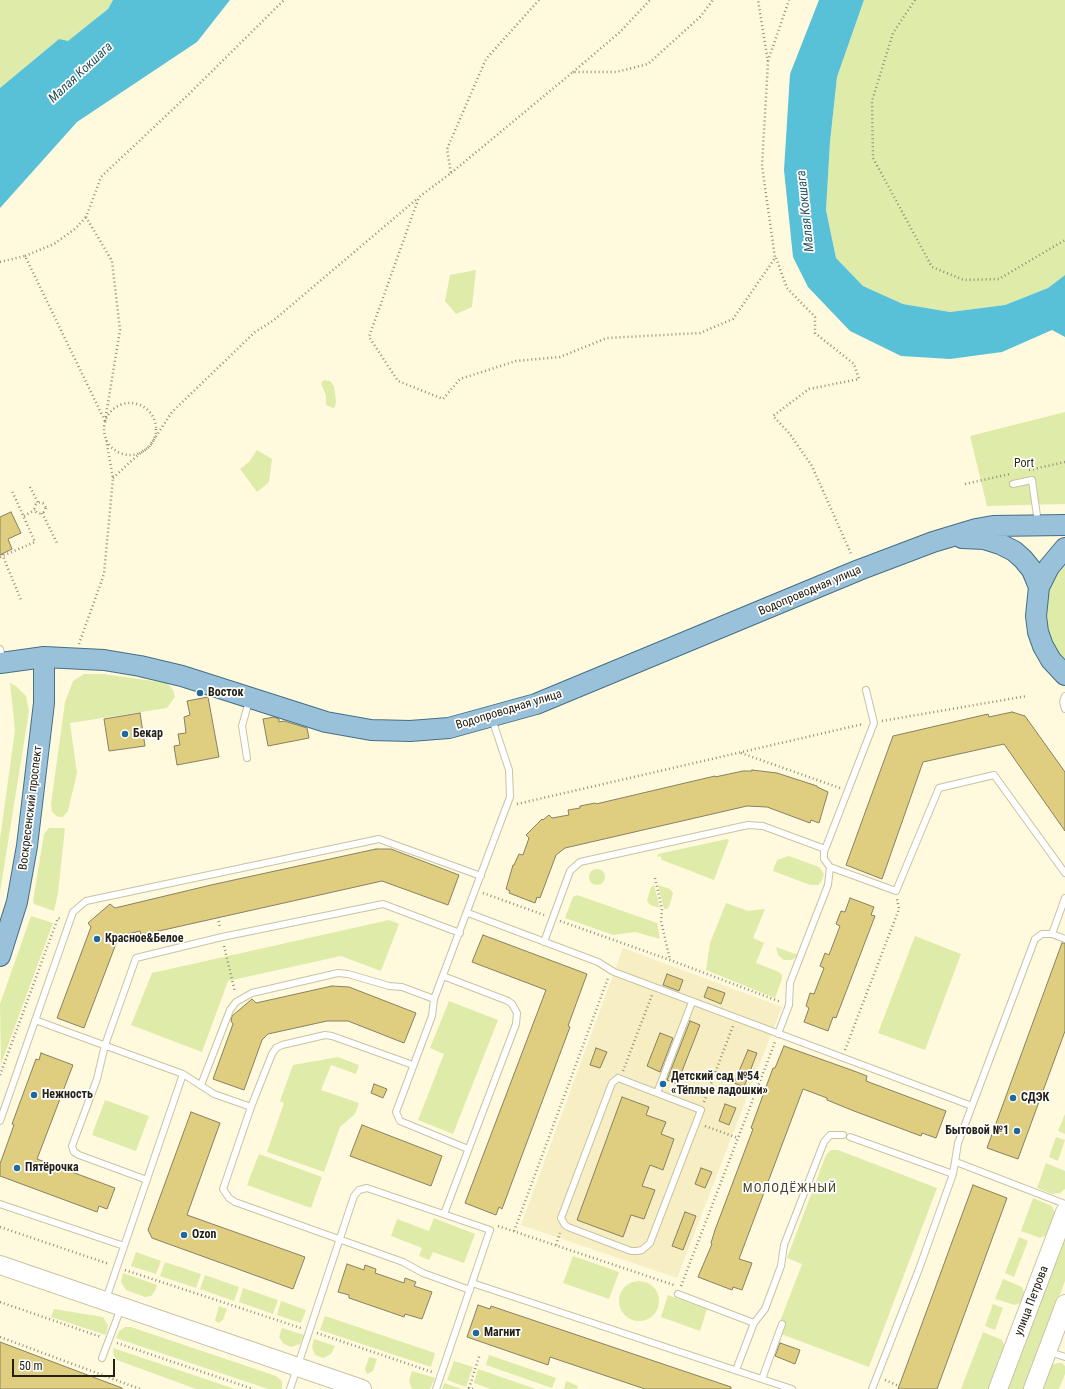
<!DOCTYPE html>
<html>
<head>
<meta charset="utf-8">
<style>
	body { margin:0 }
	#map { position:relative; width:1065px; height:1389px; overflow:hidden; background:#fff9de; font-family:"Roboto Condensed",sans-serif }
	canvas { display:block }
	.scale { position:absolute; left:12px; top:1359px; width:103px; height:18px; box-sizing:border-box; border:2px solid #242115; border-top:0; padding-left:5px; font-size:12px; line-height:14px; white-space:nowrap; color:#242115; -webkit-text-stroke:3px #fff; paint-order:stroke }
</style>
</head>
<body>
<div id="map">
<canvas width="1065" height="1389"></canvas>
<div class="scale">50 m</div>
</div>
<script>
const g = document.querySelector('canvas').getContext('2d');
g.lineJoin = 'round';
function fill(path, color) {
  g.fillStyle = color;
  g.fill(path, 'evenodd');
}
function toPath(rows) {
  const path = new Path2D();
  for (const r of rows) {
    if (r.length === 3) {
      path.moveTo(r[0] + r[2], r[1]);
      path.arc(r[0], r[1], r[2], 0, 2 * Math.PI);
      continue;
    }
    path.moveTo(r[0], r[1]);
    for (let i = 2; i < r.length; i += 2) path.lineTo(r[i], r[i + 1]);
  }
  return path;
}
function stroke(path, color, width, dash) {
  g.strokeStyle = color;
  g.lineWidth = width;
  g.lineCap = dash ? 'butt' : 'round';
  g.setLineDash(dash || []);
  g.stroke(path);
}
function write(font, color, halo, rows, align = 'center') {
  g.font = font + ' "Roboto Condensed",sans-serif';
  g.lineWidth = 3.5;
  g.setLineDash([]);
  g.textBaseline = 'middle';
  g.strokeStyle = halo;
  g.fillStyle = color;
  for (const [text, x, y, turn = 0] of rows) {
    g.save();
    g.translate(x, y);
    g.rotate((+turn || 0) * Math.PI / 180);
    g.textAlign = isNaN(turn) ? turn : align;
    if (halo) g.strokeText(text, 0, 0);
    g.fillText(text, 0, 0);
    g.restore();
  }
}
const built = toPath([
	[623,948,782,1007,677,1278,521,1225]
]);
const green = toPath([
	[0,0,113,0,108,9,68,42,59,39,0,88],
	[864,0,1065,0,1065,275,1048,288,1005,305,950,312,903,304,863,286,836,258,826,210,830,142,837,77],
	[476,270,472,307,456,314,445,301,450,275],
	[324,380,330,381,334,386,336,401,335,407,333,408,326,405,326,396,321,383],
	[1065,412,1065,504,987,506,970,436],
	[257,450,272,459,269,482,257,492,240,469,249,462],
	[1065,562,1065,660,1056,650,1048,630,1046,609,1049,588,1058,569],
	[84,674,104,674,167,683,173,690,175,697,167,708,70,723,77,773,68,811,63,817,58,817,52,812,51,804,65,702,73,681],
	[10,683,16,686,26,696,29,711,0,892,0,839,15,730],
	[49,828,65,828,58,893,54,911,34,904,33,901,44,834],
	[727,839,729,840,714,880,662,860,660,856,657,857,658,854],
	[789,856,819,867,824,874,821,882,818,885,810,885,773,871,777,860],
	[597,877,8],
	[654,885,660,908,650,905,647,901,651,887],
	[658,885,670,889,673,893,669,907,666,909,664,909],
	[577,895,657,923,660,939,635,932,613,935,565,918,573,897],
	[726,903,748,911,765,909,753,938,764,943,756,963,779,972,782,975,782,979,775,998,706,970,710,943],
	[31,916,53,923,1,1064,0,1004],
	[389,920,399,924,381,971,341,956,228,981,202,1052,131,1025,152,973],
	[915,936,961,954,925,1050,878,1033],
	[776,947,798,955,792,960,784,960,778,955],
	[449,1001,498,1020,453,1134,418,1120,444,1054,430,1048],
	[338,1057,359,1065,356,1074,331,1065,321,1090,359,1103,355,1114,340,1127,324,1172,267,1152,284,1103,280,1101,293,1065],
	[105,1100,149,1116,136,1151,92,1135],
	[1065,1114,1065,1134,1058,1131],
	[1056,1137,1065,1140,1058,1161,1049,1157],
	[831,1150,838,1150,937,1188,869,1367,776,1332,802,1264,787,1258,826,1155],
	[259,1154,322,1177,311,1208,247,1185],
	[1046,1163,1065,1171,1065,1189,1060,1193,1052,1194,1037,1188],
	[1033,1198,1052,1206,1055,1213,1047,1235,1040,1238,1021,1231],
	[434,1218,475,1234,464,1263,433,1252,429,1260,419,1256,422,1248,391,1236,397,1219,429,1231],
	[1065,1235,1065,1281,1024,1389,1007,1389],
	[1019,1237,1028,1241,1014,1277,1005,1273],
	[136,1252,161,1261,156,1274,131,1266],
	[573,1256,619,1272,609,1299,563,1283],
	[165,1262,201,1274,196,1288,160,1276],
	[123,1273,157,1285,155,1291,151,1296,145,1297,126,1290,121,1282],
	[205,1275,239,1287,234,1301,200,1289],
	[1003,1279,1022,1287,1025,1294,1022,1302,1015,1305,995,1299],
	[639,1301,20],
	[243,1288,278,1300,273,1314,239,1302],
	[668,1295,707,1309,700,1331,661,1317],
	[281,1301,306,1310,301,1323,277,1315],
	[993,1304,1003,1308,995,1330,985,1326],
	[219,1306,227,1309,223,1320,218,1323,215,1320],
	[54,1309,103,1317,108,1325,106,1335,51,1317],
	[325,1316,435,1353,431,1367,320,1330],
	[125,1327,131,1327,276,1376,282,1381,282,1389,268,1389,116,1338,119,1331],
	[282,1328,304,1335,300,1344,291,1347,284,1344,279,1337],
	[983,1332,1002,1340,1005,1347,989,1389,961,1389],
	[314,1339,335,1346,331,1354,323,1358,315,1355,312,1347],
	[113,1348,235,1389,196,1389,117,1360,114,1356],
	[489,1355,556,1378,552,1388,486,1365],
	[369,1357,377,1359,373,1371,367,1374,365,1369],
	[454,1361,473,1367,466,1387,447,1380],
	[1058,1363,1062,1363,1065,1366,1065,1374,1059,1389,1041,1389,1051,1365],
	[478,1369,536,1389,490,1389,474,1383],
	[412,1371,435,1378,430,1389,412,1389,409,1381],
	[566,1381,578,1386,577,1389,564,1389],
	[444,1383,462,1389,442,1389]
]);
const water = toPath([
	[113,0,230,0,197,42,77,122,0,208,0,88,59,39,68,41,108,9],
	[819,0,864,0,837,77,830,142,826,210,836,258,863,286,903,304,950,312,1005,305,1048,288,1065,275,1065,337,1052,330,1002,352,950,359,901,356,850,331,808,287,793,257,784,170,790,74]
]);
const building = toPath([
	[11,512,21,533,8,539,12,549,0,555,0,517,11,512],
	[208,697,219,757,177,765,174,746,180,745,178,734,186,733,184,717,190,715,187,701,208,697],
	[1012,712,1025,716,1065,772,1065,831,1004,744,923,762,882,879,846,865,893,736,988,714,989,717,1012,712],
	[140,713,145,746,109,751,104,719,140,713],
	[274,717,279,719,279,722,284,721,307,728,309,738,268,746,263,719,274,717],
	[752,770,777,773,817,786,817,787,828,792,819,823,811,820,810,823,767,807,747,806,565,848,556,855,540,898,537,897,535,903,509,893,510,891,506,889,513,865,514,865,519,854,523,855,529,838,526,835,542,819,543,820,549,815,552,818,569,815,568,810,580,808,580,806,595,803,596,804,715,776,715,777,743,771,752,771,752,770],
	[376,849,391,849,459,875,448,905,382,881,141,935,140,931,124,935,117,941,84,1028,57,1018,91,927,88,923,110,904,115,908,211,885,376,849],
	[850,898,874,907,871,915,875,916,836,1018,833,1017,828,1031,804,1022,809,1008,806,1006,810,993,814,994,824,968,820,966,825,953,829,955,840,926,836,924,841,911,845,912,850,898],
	[483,935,587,974,568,1026,570,1027,512,1182,502,1209,499,1207,496,1215,465,1203,546,990,472,962,483,935],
	[1062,943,1065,943,1065,1031,1018,1159,987,1148,1062,943],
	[667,974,683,980,679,991,663,985,667,974],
	[332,986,349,987,416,1013,404,1043,348,1021,327,1021,268,1034,262,1040,244,1090,213,1079,233,1024,231,1021,232,1016,252,999,256,1003,332,986],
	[708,987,725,993,721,1004,704,997,708,987],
	[690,1021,700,1025,677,1084,667,1080,690,1021],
	[660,1033,673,1038,660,1072,647,1066,660,1033],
	[784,1046,854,1071,867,1076,866,1081,946,1111,936,1138,922,1133,921,1136,854,1111,827,1100,827,1098,803,1089,739,1259,752,1263,742,1290,733,1287,732,1290,698,1277,712,1244,711,1243,715,1230,753,1129,751,1128,773,1068,775,1068,784,1046],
	[596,1048,607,1052,600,1068,590,1065,596,1048],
	[748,1050,757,1053,744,1087,734,1083,748,1050],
	[41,1053,73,1065,37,1159,115,1188,107,1209,99,1206,97,1212,0,1176,0,1164,14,1125,12,1124,36,1059,39,1060,41,1053],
	[374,1084,387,1089,383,1098,371,1093,374,1084],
	[622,1097,649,1107,646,1115,666,1122,661,1134,674,1139,663,1170,650,1165,642,1186,655,1190,644,1219,631,1215,623,1237,577,1220,622,1097],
	[725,1104,736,1108,729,1125,719,1121,725,1104],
	[191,1112,220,1123,187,1215,305,1257,293,1289,152,1238,148,1230,191,1112],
	[362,1125,442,1156,431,1186,350,1156,362,1125],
	[701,1168,712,1172,705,1188,695,1184,701,1168],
	[973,1185,1007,1198,937,1389,898,1389,973,1185],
	[685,1212,696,1216,683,1250,672,1246,685,1212],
	[347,1264,364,1270,365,1265,376,1269,375,1273,404,1283,405,1278,416,1282,414,1286,432,1292,422,1319,405,1314,404,1317,384,1310,349,1298,349,1295,338,1292,347,1264],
	[478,1305,490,1309,491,1306,731,1387,731,1389,645,1389,550,1357,548,1365,467,1337,478,1305],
	[0,1342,122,1388,122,1389,0,1389,0,1342],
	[780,1343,800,1350,795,1364,775,1356,780,1343]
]);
const path = toPath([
	[539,0,486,59,447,149,451,173,419,197,369,337,398,381,443,399,460,379,516,361,560,357,607,338,700,333,733,319,775,258,762,166,768,62,758,0],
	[915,0,893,33,872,101,873,158,932,267,964,280,999,279,1065,240],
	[768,61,789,0],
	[573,72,620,32,650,0],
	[451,173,573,72,616,72,648,64,700,17,713,0],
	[25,256,54,244,76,228,86,217],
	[776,258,787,288,815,317,815,333,854,364,859,379,809,389,773,416,789,433,812,466,852,556],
	[0,262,25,256,105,421],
	[130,429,26],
	[105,421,120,330,112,261,86,217,101,177,189,94,284,0],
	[1029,470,1065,462],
	[113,478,139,454,149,447,172,412,255,332,274,320,418,198],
	[965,484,1010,474],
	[30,487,38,503],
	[40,508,5.5],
	[42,513,57,543],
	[24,516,35,510],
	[2,554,21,600],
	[0,557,35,542,12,491],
	[79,644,104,574,113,478,106,439],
	[882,721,1027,696],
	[741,753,840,788],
	[517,804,863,724],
	[655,878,662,909,661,921,670,960],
	[483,893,544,915],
	[218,917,220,928],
	[560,921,670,960,781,1002],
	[224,946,235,992],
	[845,1050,899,909,897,899],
	[623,1071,652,995],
	[0,1075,58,918,61,919],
	[704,1102,733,1026],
	[705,1126,738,1138],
	[498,1226,674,1285],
	[0,1227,109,1264],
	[514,1231,608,978],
	[556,1245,560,1233],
	[125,1270,301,1328],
	[681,1286,775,1042],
	[0,1302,101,1337],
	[317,1333,432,1372],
	[0,1337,140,1389],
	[117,1343,253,1389],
	[885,1380,899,1386],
	[473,1389,469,1388,480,1354]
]);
const lane = toPath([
	[1013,484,1032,480,1038,523],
	[0,649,3,660],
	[1065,696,1063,702,1065,709],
	[247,758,242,726,249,701],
	[830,867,896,891,939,788,994,775,1065,873],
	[1065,898,1052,934,1065,939],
	[468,913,598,962,614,972,972,1106],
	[544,942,570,871,580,862,748,825,763,826,825,849],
	[443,976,508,1001,512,1004,517,1013,516,1024,444,1214],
	[35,1020,183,1074,214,1094,251,1107],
	[778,1034,789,1005,790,983,828,885,830,867,824,859,824,852,874,723,866,690],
	[413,1065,332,1036,325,1035,282,1045,276,1048,272,1054,251,1107,223,1189,229,1198,235,1202,403,1262,423,1273,470,1290],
	[618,1078,701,1110,650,1243,642,1250,637,1251,631,1251,568,1227,565,1225,561,1218,612,1083,618,1078],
	[201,1085,230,1010,236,1002,252,993,338,973,348,974,389,986,402,987,434,999],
	[657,1093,692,1002],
	[0,1121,73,912,86,901,379,839,481,876],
	[850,1137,953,1174],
	[468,1149,400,1121,396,1112,432,1016,434,999,510,797,509,770,492,719],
	[956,1162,1065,1204],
	[147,1180,79,1155,74,1152,72,1146,97,1079,105,1045,136,958,222,937,383,904,460,933],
	[0,1204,124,1246],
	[472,1283,792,1389],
	[678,1294,754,1323],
	[106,1299,183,1074],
	[1050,1352,1065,1357],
	[102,1358,121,1308],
	[736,1370,754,1323,765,1309,781,1266,784,1245,824,1142,830,1135,843,1135],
	[762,1379,782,1324],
	[290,1389,354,1196,359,1190,367,1188,490,1230,436,1389],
	[872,1389,919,1269,953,1174,958,1143,1035,939,1042,934,1052,934]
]);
const secondary = toPath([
	[0,1265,362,1389],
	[998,1389,1065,1212],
	[1033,1389,1065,1304]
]);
const primary = toPath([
	[962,538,984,539,1000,544,1014,551,1023,559,1032,570,1039,587],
	[1065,548,1049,567,1039,587,1036,616,1038,632,1043,646,1051,660,1065,675],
	[0,663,44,657,104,660,140,666,182,676,326,722,371,730,410,731,449,728,536,704,859,570,933,542,976,529,993,526,1065,525],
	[0,956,17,902,27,846,44,703,44,657]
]);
const markers = [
	[200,693,4,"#1f689c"],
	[125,734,4,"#1f689c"],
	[97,939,4,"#1f689c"],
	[663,1084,4,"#1f689c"],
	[34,1095,4,"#1f689c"],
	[1013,1098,4,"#1f689c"],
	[1017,1131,4,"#1f689c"],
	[17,1168,4,"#1f689c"],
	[184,1235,4,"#1f689c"],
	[476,1333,4,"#1f689c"]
];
const parkNames = [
	["Port",1024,464]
];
const streetNames = [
	["Водопроводная улица",810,591,-23],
	["Водопроводная улица",509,710,-17],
	["Воскресенский проспект",31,808,-83],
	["улица Петрова",1032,1301,-69]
];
const poiNames = [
	["Восток",208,693],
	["Бекар",133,734],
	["Красное&Белое",105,939],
	["Детский сад №54",671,1077],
	["«Тёплые ладошки»",671,1091],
	["Нежность",42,1095],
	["СДЭК",1021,1098],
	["Бытовой №1",1009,1131,"right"],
	["Пятёрочка",25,1168],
	["Ozon",192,1235],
	["Магнит",484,1333]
];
const waterNames = [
	["Малая Кокшага",81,73,-43],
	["Малая Кокшага",806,211,-96]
];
const neighbourhoodNames = [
	["МОЛОДЁЖНЫЙ",790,1189]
];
fill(built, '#f7eec4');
fill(green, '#dfeca9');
fill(water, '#59c1d7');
fill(building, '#dfce7f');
stroke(building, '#878162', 1);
stroke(lane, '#cac3a2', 8);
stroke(secondary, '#cac3a2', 20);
stroke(primary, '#446f85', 22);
stroke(path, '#938e7b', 2.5, [1, 3]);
stroke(lane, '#fff', 6);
stroke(secondary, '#fff', 18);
stroke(primary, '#99c2da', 20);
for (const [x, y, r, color] of markers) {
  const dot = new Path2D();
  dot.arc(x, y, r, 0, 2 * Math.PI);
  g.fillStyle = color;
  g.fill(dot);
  stroke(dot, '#fff', 1.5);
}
write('12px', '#2b300f', '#fff', parkNames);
write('12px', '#242115', '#fff', streetNames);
write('bold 12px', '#242115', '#fff', poiNames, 'left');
write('italic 13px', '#25535d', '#fff', waterNames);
g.letterSpacing = '1px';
write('13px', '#4a4326', '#fff', neighbourhoodNames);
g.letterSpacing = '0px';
</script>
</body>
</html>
